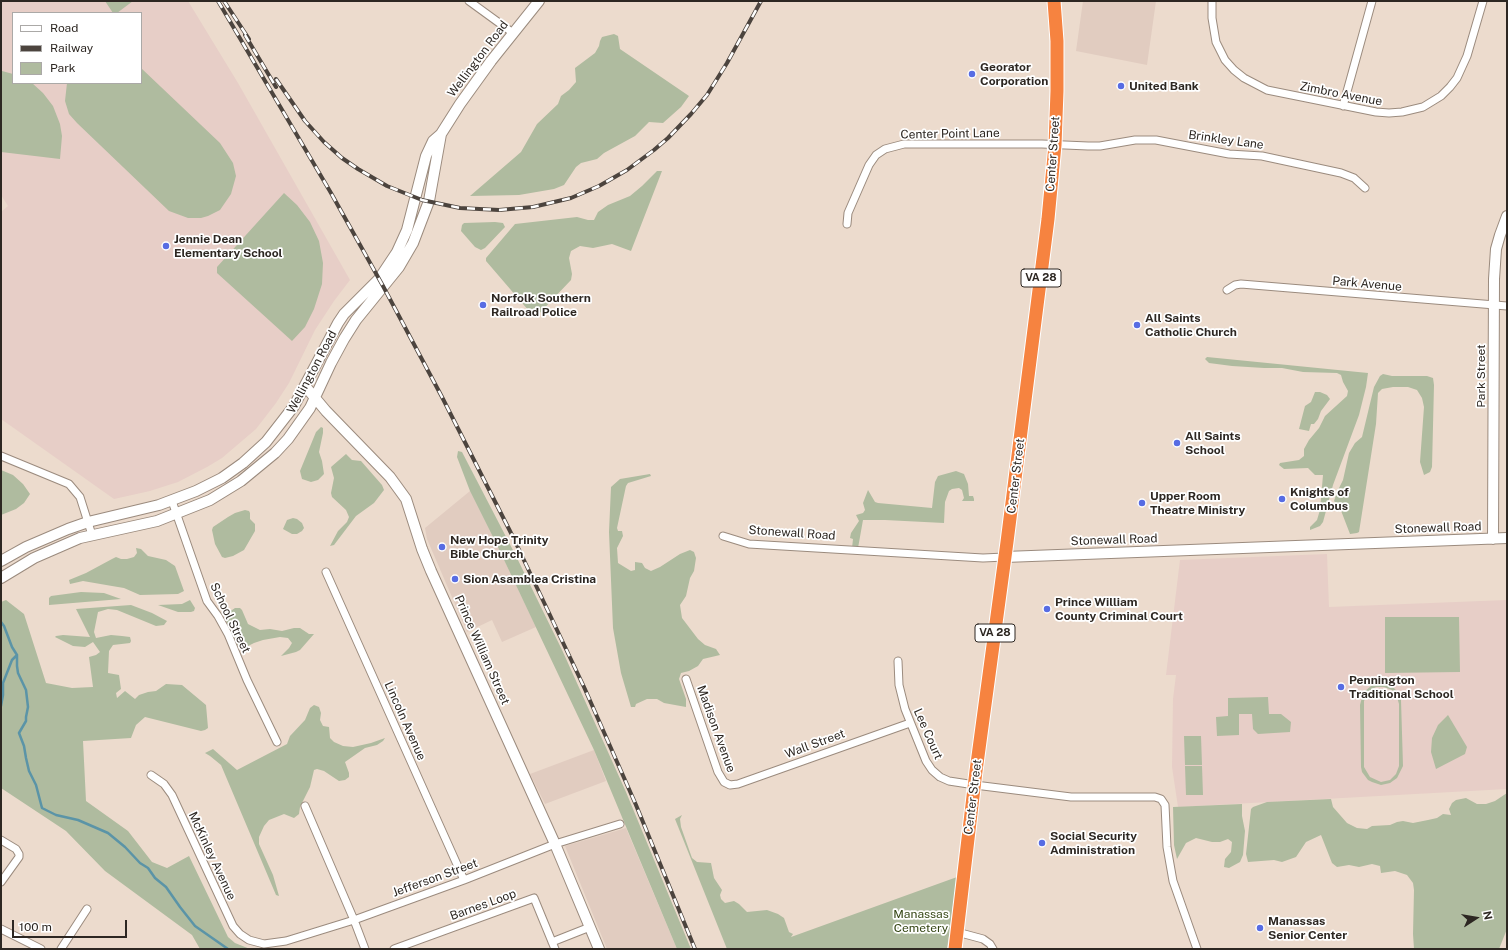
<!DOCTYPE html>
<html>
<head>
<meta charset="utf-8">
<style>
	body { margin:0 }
	#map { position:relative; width:1508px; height:950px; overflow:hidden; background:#ecdbcd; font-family:"Public Sans",sans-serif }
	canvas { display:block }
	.frame { position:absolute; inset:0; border:2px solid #2d2722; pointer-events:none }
	.legend { position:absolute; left:12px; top:12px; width:130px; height:72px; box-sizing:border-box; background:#fff; border:1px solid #aba9a7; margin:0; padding:5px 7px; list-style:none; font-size:12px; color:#2d2722 }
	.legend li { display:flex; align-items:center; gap:8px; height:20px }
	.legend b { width:20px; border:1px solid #aba9a7 }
	.north { position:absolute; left:1456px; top:898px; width:40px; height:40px; -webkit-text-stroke:3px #fff; paint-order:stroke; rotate:78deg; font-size:11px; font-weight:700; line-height:16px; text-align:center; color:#2d2722 }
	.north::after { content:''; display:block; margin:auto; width:14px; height:18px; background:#2d2722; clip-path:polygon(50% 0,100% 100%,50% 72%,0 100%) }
	.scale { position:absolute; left:12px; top:920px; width:115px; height:18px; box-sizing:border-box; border:2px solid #2d2722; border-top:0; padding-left:5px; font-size:12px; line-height:14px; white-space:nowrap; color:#2d2722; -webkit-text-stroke:3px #fff; paint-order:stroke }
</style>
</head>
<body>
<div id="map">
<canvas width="1508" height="950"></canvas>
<div class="frame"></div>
<ul class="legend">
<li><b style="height:5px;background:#fff"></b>Road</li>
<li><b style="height:5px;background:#4c443e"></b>Railway</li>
<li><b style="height:11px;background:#afbb9f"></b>Park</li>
</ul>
<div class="north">N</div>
<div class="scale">100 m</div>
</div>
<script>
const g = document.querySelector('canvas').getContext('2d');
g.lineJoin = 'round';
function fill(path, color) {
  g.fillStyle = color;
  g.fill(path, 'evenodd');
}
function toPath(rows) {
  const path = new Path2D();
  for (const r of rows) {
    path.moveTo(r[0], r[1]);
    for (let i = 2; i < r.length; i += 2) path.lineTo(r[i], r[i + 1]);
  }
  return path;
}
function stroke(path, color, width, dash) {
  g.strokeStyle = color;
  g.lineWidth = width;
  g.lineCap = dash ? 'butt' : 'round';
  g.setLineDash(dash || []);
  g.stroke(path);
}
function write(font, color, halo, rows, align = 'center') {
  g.font = font + ' "Public Sans",sans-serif';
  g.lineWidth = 3.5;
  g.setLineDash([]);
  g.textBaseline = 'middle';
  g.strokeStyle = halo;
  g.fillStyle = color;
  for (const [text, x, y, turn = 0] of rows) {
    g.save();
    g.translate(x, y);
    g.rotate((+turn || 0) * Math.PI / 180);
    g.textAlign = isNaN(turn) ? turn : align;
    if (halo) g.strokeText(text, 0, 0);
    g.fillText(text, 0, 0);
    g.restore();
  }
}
const commercial = toPath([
	[1083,1,1156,1,1147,65,1076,51],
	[470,491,496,543,536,627,502,642,492,620,467,632,427,539,425,528],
	[594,750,606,781,545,804,530,774],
	[626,828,677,949,607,949,565,846]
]);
const education = toPath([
	[1,1,188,1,238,83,350,280,334,301,315,330,289,383,276,403,256,429,222,458,207,467,178,482,150,491,114,499,1,419,1,212,8,206,1,195],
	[13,13,141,13,141,83,13,83],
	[1327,554,1329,607,1507,600,1507,789,1178,807,1172,767,1173,699,1176,675,1166,675,1180,560]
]);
const green = toPath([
	[105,1,133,1,117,13,113,13],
	[614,34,618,36,620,49,689,96,681,107,663,123,649,122,635,136,604,153,597,159,581,163,576,167,564,185,554,189,519,195,470,196,521,152,537,124,558,104,561,96,569,90,576,82,575,68,595,53,599,46,600,41,602,37],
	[141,68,220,143,233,163,236,176,231,194,220,210,208,216,201,218,188,218,169,211,77,123,69,114,65,101,67,83,141,83],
	[2,71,13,74,13,83,32,83,43,93,53,106,60,124,62,136,60,159,1,152,1,76],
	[657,171,662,171,631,251,612,244,593,248,580,246,571,251,569,258,572,274,571,280,535,318,486,261,486,258,515,224,577,217,588,220,594,220,598,212,608,205,630,196,642,186],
	[284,193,297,205,310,222,319,241,323,263,322,284,314,309,305,327,292,341,217,273,217,267],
	[495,222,503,223,505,227,485,248,481,250,475,247,461,231,462,225,464,223],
	[1207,357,1368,373,1366,387,1359,415,1333,485,1323,522,1320,526,1310,530,1310,527,1317,520,1320,510,1323,475,1315,475,1308,468,1284,469,1279,465,1280,463,1299,460,1304,456,1304,449,1309,440,1319,428,1325,416,1347,396,1348,391,1343,382,1341,375,1337,373,1303,372,1282,368,1264,368,1232,366,1209,363,1205,359],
	[1383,374,1392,376,1427,376,1433,378,1434,385,1432,467,1430,472,1424,475,1420,462,1424,407,1422,398,1417,390,1408,387,1393,387,1382,389,1378,393,1376,424,1359,532,1357,533,1350,534,1340,508,1334,501,1337,492,1343,480,1349,453,1355,443,1362,437,1374,387,1380,376],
	[1315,392,1320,392,1327,395,1330,399,1321,411,1318,419,1314,424,1311,424,1309,431,1299,429,1305,406,1311,402],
	[321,427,323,428,323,433,319,452,322,461,324,474,318,480,311,482,302,479,300,471,316,432],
	[458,451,462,452,516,556,563,652,626,792,691,949,677,949,594,750,496,543,470,491,457,457],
	[346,454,352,460,361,461,382,485,384,490,374,503,356,516,334,545,330,546,338,531,347,522,349,517,346,510,332,497,331,493,334,478,331,467],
	[1,470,13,475,23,484,30,494,24,503,16,509,1,515],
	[956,471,964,474,968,484,969,496,973,496,974,499,974,501,962,501,964,498,962,490,959,488,952,489,949,491,945,502,944,523,885,520,863,520,858,548,852,548,853,539,850,538,851,533,859,521,856,515,863,513,865,510,863,503,868,490,875,502,878,503,932,508,935,482,938,476],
	[650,474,651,476,628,483,626,486,617,528,618,531,622,531,623,536,617,548,618,563,631,571,635,570,635,562,642,563,645,568,651,571,660,567,680,554,690,550,694,552,696,558,694,571,690,578,686,596,680,605,682,618,698,639,705,645,716,649,720,655,703,659,698,666,689,671,681,673,679,679,686,699,686,707,664,703,657,699,647,699,636,704,635,707,631,707,621,673,613,628,609,532,611,487,620,479],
	[245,510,249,511,250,513,250,519,255,524,255,531,244,550,233,556,225,558,222,557,215,544,212,530,213,527,228,517,235,513],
	[293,518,297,519,302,523,304,528,302,531,297,534,292,534,283,529,287,520],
	[136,548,141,549,148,556,166,560,175,566,184,591,178,594,140,595,124,588,112,586,83,581,70,584,69,580,86,573,112,559,116,557,121,559,127,559,134,557,137,553],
	[81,592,104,593,121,599,49,605,49,598,51,596],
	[6,600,24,614,46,683,72,688,93,687,89,657,96,655,100,652,93,642,85,647,73,646,55,637,56,636,63,635,90,637,76,609,131,605,152,613,167,621,164,625,156,626,117,610,108,609,98,612,94,632,96,638,111,635,122,636,130,637,131,641,130,643,113,645,109,651,108,673,119,675,121,689,116,693,117,698,125,691,135,699,139,695,148,692,156,691,166,684,182,685,206,705,208,728,205,730,201,731,145,717,136,725,131,738,83,741,86,801,128,831,152,862,167,868,189,856,228,937,235,943,250,949,200,949,192,935,105,871,66,831,1,788,1,602],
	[190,600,195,608,194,611,191,612,178,612,158,605,182,604],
	[235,608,240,608,242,610,248,624,260,630,270,629,282,631,294,628,300,628,309,634,314,634,300,650,296,652,281,656,289,648,292,643,288,638,280,637,263,640,254,643,240,650,225,619,226,614],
	[1385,617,1459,617,1460,672,1385,673],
	[1380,683,1385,684,1394,688,1400,695,1401,700,1403,766,1397,778,1390,783,1381,785,1372,782,1368,780,1362,772,1361,767,1360,705,1361,701,1364,692,1371,686],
	[1376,687,1384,687,1392,690,1397,697,1399,704,1399,766,1396,774,1390,780,1381,782,1370,777,1364,767,1364,701,1369,691],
	[1268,697,1269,714,1281,714,1291,722,1290,732,1258,734,1253,729,1252,714,1239,714,1239,735,1217,736,1216,717,1228,716,1228,698],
	[314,705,319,707,321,713,320,720,323,726,329,727,330,738,334,742,343,746,353,747,371,743,385,738,383,741,377,745,365,748,345,762,349,773,349,777,345,780,339,781,324,771,317,769,314,770,310,787,300,807,299,814,294,818,284,814,269,820,264,826,259,837,259,844,273,875,279,896,276,895,221,765,210,756,205,753,213,749,237,770,287,744,290,736,305,720,310,708],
	[1448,715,1467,747,1465,754,1436,769,1431,752,1432,738,1438,725],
	[1184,736,1201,736,1202,765,1185,765],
	[1185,766,1202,766,1203,795,1186,795],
	[1507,793,1507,929,1499,949,1414,949,1413,934,1414,890,1413,883,1407,875,1395,871,1381,873,1380,866,1372,864,1359,867,1349,865,1337,867,1332,863,1321,835,1306,842,1296,857,1282,862,1274,860,1248,862,1246,854,1251,809,1253,807,1267,802,1331,799,1333,807,1347,823,1357,828,1367,829,1372,826,1390,825,1397,822,1403,821,1413,823,1428,820,1437,818,1443,814,1451,815,1449,809,1452,803,1456,800,1466,798,1477,804,1486,804,1495,801],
	[1242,804,1242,816,1245,831,1243,855,1240,862,1229,868,1224,867,1225,859,1231,852,1232,842,1228,839,1220,842,1212,842,1196,838,1186,843,1177,859,1174,845,1173,807],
	[682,815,680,819,681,827,692,858,697,862,711,863,714,878,722,890,720,895,721,899,725,903,734,901,739,904,747,912,767,910,778,914,784,918,789,932,793,934,791,937,957,877,947,949,727,949,675,819]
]);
const stream = toPath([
	[1,622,4,626,12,647,17,655,17,666,18,673,26,690,28,707,26,717,26,721,19,733,24,746,26,758,29,771,36,785,42,808,56,815,78,820,108,833,125,847,140,863,148,868,155,878,166,887,180,907,195,926,228,949],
	[1,706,3,695,3,683,12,660,17,655]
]);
const street = toPath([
	[469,1,513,33],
	[1212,1,1212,18,1216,42,1225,60,1234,70,1244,78,1267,90,1376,112,1389,113,1402,112,1423,107,1441,96,1450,87,1457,78,1467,56,1483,1],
	[1343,106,1372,1],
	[847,224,848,213,869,165,876,155,885,149,904,144,1042,144,1088,146,1100,146,1135,140,1156,140,1229,154,1262,156,1341,173,1354,178,1365,188],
	[1227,290,1235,285,1241,284,1507,306],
	[1,456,69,484,80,497,92,535],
	[172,501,207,601,218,616,228,634,247,680,277,742],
	[723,536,749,544,983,558,1005,557],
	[326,572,464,880],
	[898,661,899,685,905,709,926,761,932,770,940,777,949,781,975,785,1071,797,1155,797,1161,799,1165,805,1167,847,1173,881,1197,949],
	[686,679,718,772,724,782,730,785,738,784,910,723],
	[151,775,164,784,172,795,233,926,240,934,249,940,264,944,286,941,354,920,464,880,555,844,620,824],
	[305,806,354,920,365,949],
	[1,840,16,849,19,854,19,857,1,882],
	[1,929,41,949],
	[957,932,983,939,990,944,993,949],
	[552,942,590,927],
	[61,949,87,909],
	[394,949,534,898,555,949]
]);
const secondary = toPath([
	[305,386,326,411,390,477,406,499,422,549,431,571,555,844,599,949],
	[1493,539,1494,279,1496,249,1500,235,1507,216],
	[1005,557,1507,538],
	[1,561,26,547,68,529,88,522,159,505,196,491,222,478,243,463,266,442,294,406,338,323,344,314,379,279,397,252,407,230,426,156,433,141,441,134,460,104,491,61,539,1],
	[1,578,34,558,80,538,157,521,210,500,241,481,275,453,288,439,310,408,331,363,344,339,356,320,399,267,413,243,429,201,441,134]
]);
const highway = toPath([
	[955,949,976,771,1007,542,1048,219,1055,145,1057,91,1057,41,1054,1]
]);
const rail = toPath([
	[218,1,331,193,383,286,442,397,513,537,584,687,636,805,695,949],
	[224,1,249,39],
	[245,35,276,87],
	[276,79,305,121,324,142,342,158,358,169,387,186,422,200,460,208,499,210,533,207,571,198,599,186,627,170,654,150,668,138,691,114,707,95,727,63,761,1]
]);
const markers = [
	[972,74,4,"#576ce3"],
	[1121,86,4,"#576ce3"],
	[166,246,4,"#576ce3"],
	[483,305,4,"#576ce3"],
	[1137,325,4,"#576ce3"],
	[1177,443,4,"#576ce3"],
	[1282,499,4,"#576ce3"],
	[1142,503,4,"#576ce3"],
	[442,547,4,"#576ce3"],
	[455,579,4,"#576ce3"],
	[1047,609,4,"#576ce3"],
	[1341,687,4,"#576ce3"],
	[1042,843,4,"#576ce3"],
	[1260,928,4,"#576ce3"]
];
const shields = [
	[1041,278,40],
	[995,633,40]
];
const shieldNames = [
	["VA 28",1041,278],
	["VA 28",995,633]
];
const streetNames = [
	["Wellington Road",478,59,-53],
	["Zimbro Avenue",1341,94,11],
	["Center Point Lane",950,134,-1],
	["Brinkley Lane",1226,140,8],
	["Center Street",1053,154,-86],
	["Park Avenue",1367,284,5],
	["Wellington Road",312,372,-62],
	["Park Street",1481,376,-90],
	["Center Street",1016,476,-83],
	["Stonewall Road",1438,528,-2],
	["Stonewall Road",792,533,4],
	["Stonewall Road",1114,540,-2],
	["School Street",230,618,64],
	["Prince William Street",482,650,66],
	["Lincoln Avenue",405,721,66],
	["Madison Avenue",716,729,70],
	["Lee Court",928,734,66],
	["Wall Street",815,744,-20],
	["Center Street",973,797,-83],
	["McKinley Avenue",212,856,65],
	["Jefferson Street",435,878,-20],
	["Barnes Loop",483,905,-20]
];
const poiNames = [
	["Georator",980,67],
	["Corporation",980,81],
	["United Bank",1129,86],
	["Jennie Dean",174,239],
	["Elementary School",174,253],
	["Norfolk Southern",491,298],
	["Railroad Police",491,312],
	["All Saints",1145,318],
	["Catholic Church",1145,332],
	["All Saints",1185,436],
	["School",1185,450],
	["Knights of",1290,492],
	["Columbus",1290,506],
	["Upper Room",1150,496],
	["Theatre Ministry",1150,510],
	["New Hope Trinity",450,540],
	["Bible Church",450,554],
	["Sion Asamblea Cristina",463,579],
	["Prince William",1055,602],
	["County Criminal Court",1055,616],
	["Pennington",1349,680],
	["Traditional School",1349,694],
	["Social Security",1050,836],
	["Administration",1050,850],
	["Manassas",1268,921],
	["Senior Center",1268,935]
];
const parkNames = [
	["Manassas",921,914],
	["Cemetery",921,928]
];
fill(commercial, '#e1ccc0');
fill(education, '#e7cec7');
fill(green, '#afbb9f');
stroke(stream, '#5b94a7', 2.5);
stroke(street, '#9b8b7e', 9);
stroke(secondary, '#9b8b7e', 12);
stroke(highway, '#fff', 15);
stroke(street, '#fff', 7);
stroke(secondary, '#fff', 10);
stroke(highway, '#f68340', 13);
stroke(rail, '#4c443e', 4);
stroke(rail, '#fff', 2.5, [8]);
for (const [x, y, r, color] of markers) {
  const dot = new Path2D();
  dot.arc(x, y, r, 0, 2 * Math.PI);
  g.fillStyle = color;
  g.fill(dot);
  stroke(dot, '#fff', 1.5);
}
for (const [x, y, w] of shields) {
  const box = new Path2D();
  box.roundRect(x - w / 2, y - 9, w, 18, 3);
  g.fillStyle = '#fff';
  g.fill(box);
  stroke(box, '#2d2722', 1);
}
write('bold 11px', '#2d2722', null, shieldNames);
write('12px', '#2d2722', '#fff', streetNames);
write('bold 12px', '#2d2722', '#fff', poiNames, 'left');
write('12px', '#334412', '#fff', parkNames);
</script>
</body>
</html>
